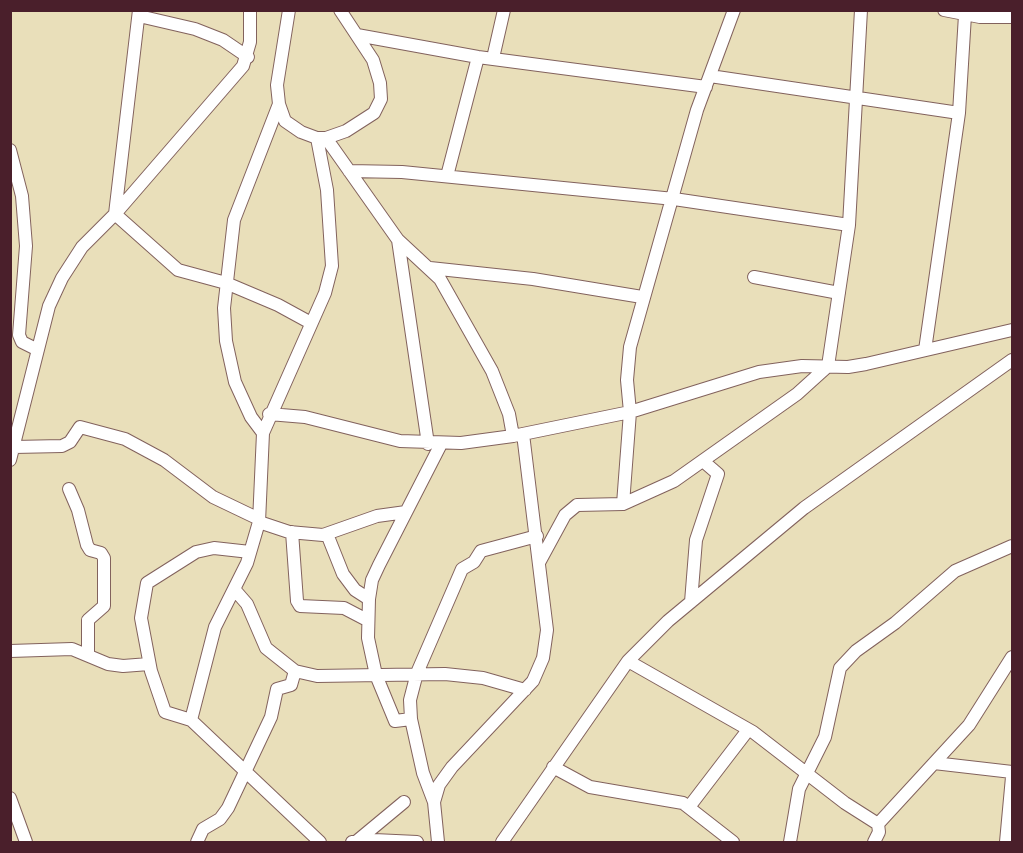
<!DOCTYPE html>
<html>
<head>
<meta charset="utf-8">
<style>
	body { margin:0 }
	#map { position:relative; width:1023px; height:853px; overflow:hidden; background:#e9dfba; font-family:"Shantell Sans",sans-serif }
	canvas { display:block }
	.frame { position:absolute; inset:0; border:12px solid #4a1f2b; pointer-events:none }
</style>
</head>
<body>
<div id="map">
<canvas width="1023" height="853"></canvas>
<div class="frame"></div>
</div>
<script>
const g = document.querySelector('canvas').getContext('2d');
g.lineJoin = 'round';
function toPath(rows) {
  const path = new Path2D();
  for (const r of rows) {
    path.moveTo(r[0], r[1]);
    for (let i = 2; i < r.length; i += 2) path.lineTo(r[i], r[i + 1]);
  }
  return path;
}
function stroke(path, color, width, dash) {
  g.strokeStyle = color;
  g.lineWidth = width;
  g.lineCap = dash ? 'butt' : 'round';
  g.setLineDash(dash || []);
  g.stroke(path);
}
const minor = toPath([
	[139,10,115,214,178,270,226,283,278,305,311,323],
	[289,10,277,85,279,104,285,121,301,132,317,138,326,138,398,240,440,279,492,371,509,414,513,436],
	[944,10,980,17,1012,17],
	[139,16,195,29,223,40,248,57],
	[357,35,478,57,706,87],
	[493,58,504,10],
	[710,76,959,113],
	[326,138,346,131,374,113,381,99,380,83,373,60,340,10],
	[10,150,22,196,26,246,19,335,22,342,38,350],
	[349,171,402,172,674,199,849,225],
	[447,176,478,57],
	[398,240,428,444],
	[430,268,533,279,642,297],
	[754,277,839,293],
	[925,350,959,113,965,15],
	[269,414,305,417,400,441,461,443,513,436,630,412,759,372,802,366,848,367,866,364,1012,330],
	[263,433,251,417,235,382,226,341,224,308,234,220,279,104],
	[14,447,62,446,70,442,80,427,125,439,164,460,213,497,259,519],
	[10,460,49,306,62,278,82,247,115,214,243,66,250,42,250,10],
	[69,489,78,510,87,545,90,550,101,553,104,558,104,606,88,620,88,655],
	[623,504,630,412,627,380,630,347,697,110,734,10],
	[259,522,289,532,323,535,377,516,406,512],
	[292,532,297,601,300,606,344,608,367,620],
	[327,534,343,574,355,590,369,599],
	[250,552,214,548,196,552,147,583,141,618,151,671,165,712,191,720,320,842],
	[540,561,565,515,577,505,623,504,674,481,797,394,828,366,849,225,861,10],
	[234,589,247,604,266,648,295,671,317,676,445,674,483,678,525,690],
	[691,602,696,540,718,474,703,461],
	[10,651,72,649,108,664,123,666,149,664],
	[628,661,753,732,845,803,878,824],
	[411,719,395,721,376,675,368,638,369,599,372,580,379,565,441,444],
	[191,720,215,627,247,563,259,522,263,433,325,293,332,266,327,190,317,138],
	[934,763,1012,772],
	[553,767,590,787,683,803,733,842],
	[10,798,26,842],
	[434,802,423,773,411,719,410,700,417,673,462,569,474,562,481,551,537,536],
	[689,807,748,730],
	[357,841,404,802],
	[197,842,203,829,220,819,228,808,271,717,277,689,291,685,295,671],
	[352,842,374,840,417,842],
	[438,842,434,802,439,785,452,767,533,681,543,658,547,630,523,434],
	[502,842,628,661,668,621,804,508,1012,360],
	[790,842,799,789,825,737,840,668,856,651,895,623,955,571,1012,546],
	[874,842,879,832,878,824,969,725,1012,657],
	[1006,842,1012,777]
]);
stroke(minor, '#82625d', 14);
stroke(minor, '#fff', 12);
</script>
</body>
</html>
